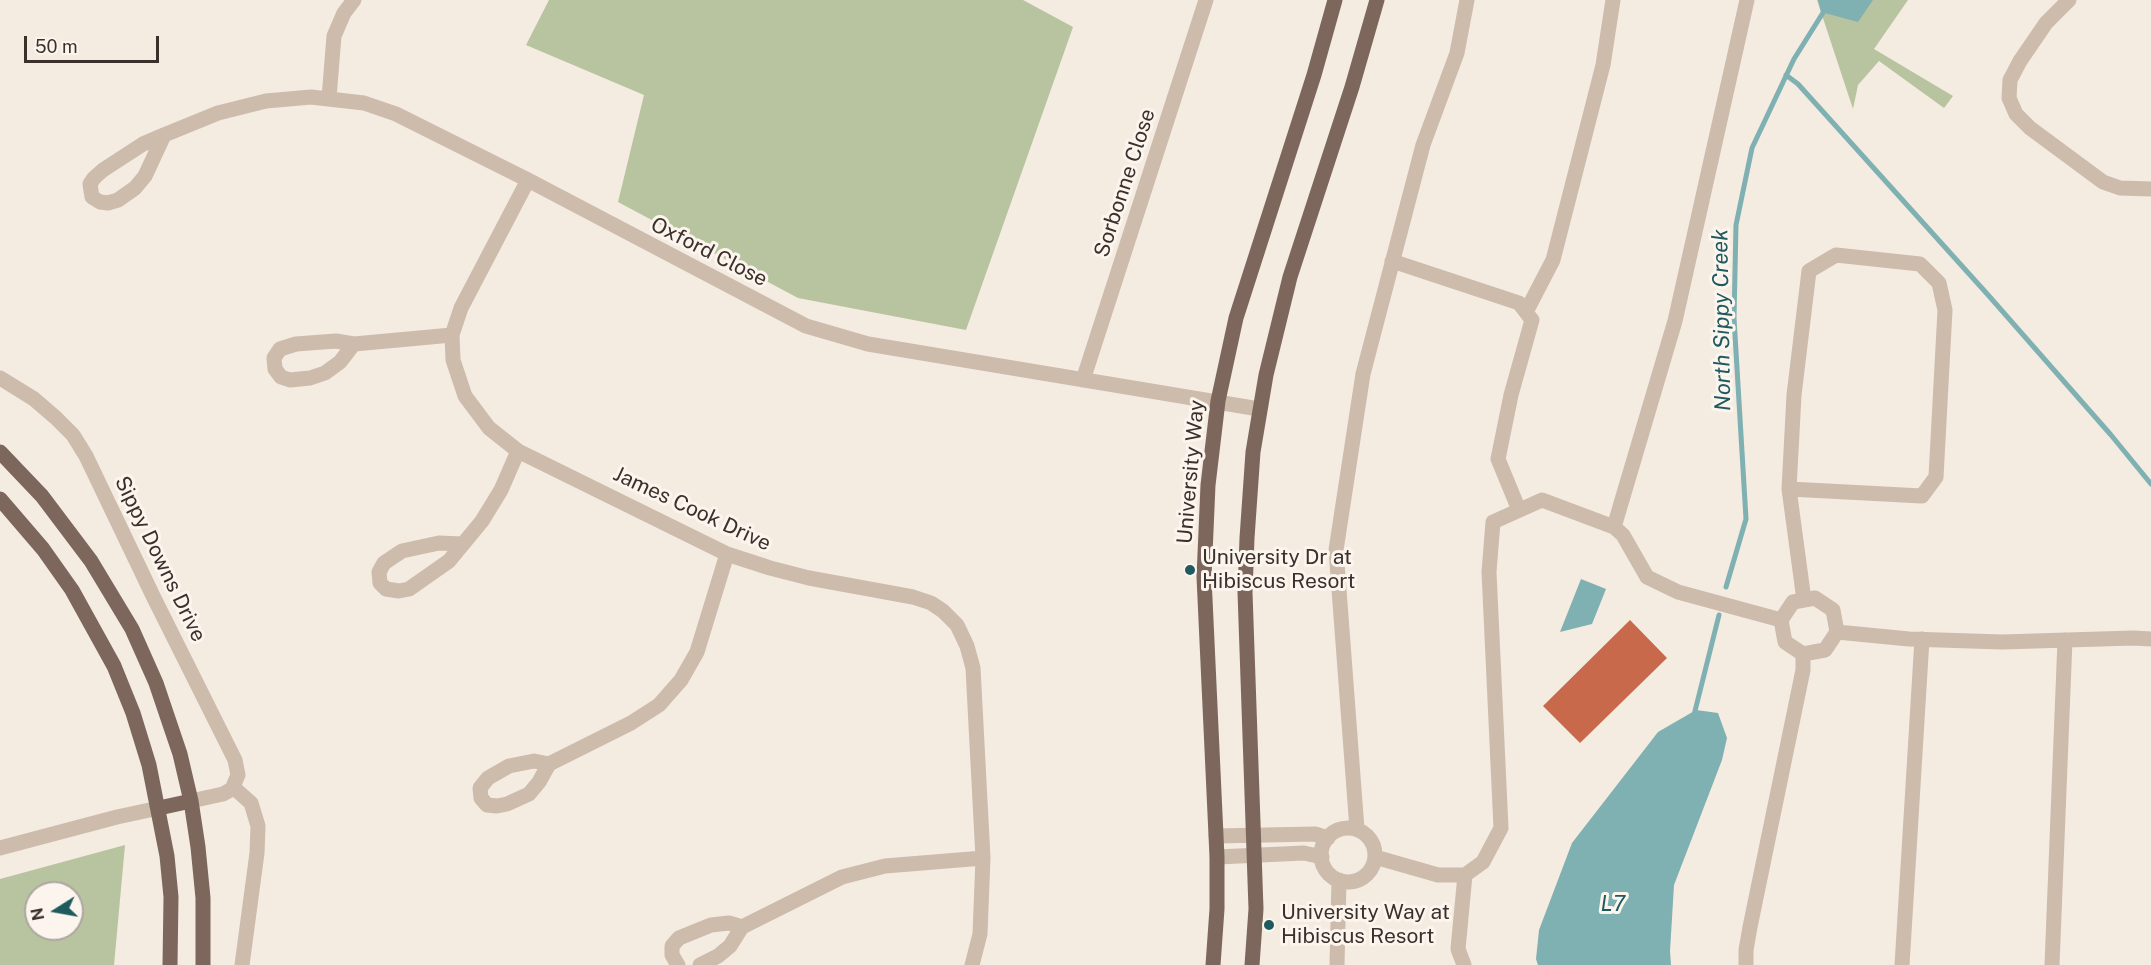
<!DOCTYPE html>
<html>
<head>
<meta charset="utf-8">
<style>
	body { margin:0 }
	#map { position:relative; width:2151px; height:965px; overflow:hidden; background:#f4ebe1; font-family:"Public Sans",sans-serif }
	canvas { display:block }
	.north { position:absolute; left:24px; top:881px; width:60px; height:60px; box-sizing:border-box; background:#fbf5ee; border:2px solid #aea6a0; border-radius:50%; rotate:259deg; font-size:16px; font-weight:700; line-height:24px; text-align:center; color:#3b302b }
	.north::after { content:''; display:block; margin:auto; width:21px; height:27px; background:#1f5a5e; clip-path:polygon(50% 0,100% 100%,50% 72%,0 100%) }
	.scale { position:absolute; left:24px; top:36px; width:135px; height:27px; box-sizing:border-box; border:3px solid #3b302b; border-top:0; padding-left:8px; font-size:18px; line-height:21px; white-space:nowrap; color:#3b302b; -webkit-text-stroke:4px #fbf5ee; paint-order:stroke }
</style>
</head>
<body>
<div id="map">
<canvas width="2151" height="965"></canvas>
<div class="north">N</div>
<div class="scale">50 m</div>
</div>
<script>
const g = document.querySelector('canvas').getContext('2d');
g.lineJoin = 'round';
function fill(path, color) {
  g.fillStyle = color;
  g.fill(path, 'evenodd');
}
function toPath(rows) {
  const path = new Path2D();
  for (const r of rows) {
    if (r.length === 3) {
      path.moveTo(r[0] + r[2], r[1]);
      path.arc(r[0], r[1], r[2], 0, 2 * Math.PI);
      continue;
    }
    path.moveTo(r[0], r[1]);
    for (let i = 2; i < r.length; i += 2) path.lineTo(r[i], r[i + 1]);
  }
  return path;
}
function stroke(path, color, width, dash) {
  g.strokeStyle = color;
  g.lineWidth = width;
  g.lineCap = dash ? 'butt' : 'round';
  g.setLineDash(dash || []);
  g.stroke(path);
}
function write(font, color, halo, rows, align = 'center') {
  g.font = font + ' "Public Sans",sans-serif';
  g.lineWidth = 6;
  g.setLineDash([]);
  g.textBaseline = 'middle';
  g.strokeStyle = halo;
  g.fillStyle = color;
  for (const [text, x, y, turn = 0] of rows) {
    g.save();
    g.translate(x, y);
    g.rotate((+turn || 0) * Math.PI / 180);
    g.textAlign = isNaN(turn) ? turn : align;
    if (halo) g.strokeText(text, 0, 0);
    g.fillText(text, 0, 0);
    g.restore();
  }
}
const green = toPath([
	[549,0,1023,0,1073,27,966,330,798,298,618,202,644,95,526,45],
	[1817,0,1908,0,1874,49,1953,96,1944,108,1879,61,1858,85,1853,109],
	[125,845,114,965,0,965,0,879],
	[36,893,72,893,72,929,36,929]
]);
const water = toPath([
	[1818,0,1873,0,1858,22,1821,12],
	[1581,579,1606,589,1592,624,1560,632],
	[1696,710,1718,713,1727,738,1722,760,1674,885,1670,951,1671,965,1538,965,1536,959,1539,930,1572,843,1658,732]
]);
const stream = toPath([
	[1786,75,1798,84,1989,296,2111,435,2151,484],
	[1726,587,1746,519,1734,318,1736,225,1752,148,1794,59,1831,0],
	[1694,715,1719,615]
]);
const building = toPath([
	[1630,620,1667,658,1580,743,1543,706]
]);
const minor = toPath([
	[2069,0,2046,23,2020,61,2010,80,2009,98,2016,114,2030,128,2103,182,2120,188,2151,189],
	[329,98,334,36,344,13,354,0],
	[164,135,218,113,266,101,311,97,364,103,396,114,528,180,806,326,868,344,1259,409],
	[164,135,145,176,135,188,118,200,108,203,100,202,92,197,90,184,94,178,103,170,143,144,164,135],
	[528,180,461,308,452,335,453,360,465,396,489,428,518,451,727,554,770,568,809,578,913,597,931,603,943,611,957,625,967,646,973,668,983,858,980,934,972,965],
	[1392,261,1519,303,1532,320,1511,395,1498,459,1519,510],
	[1526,312,1553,260,1603,65,1613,0],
	[354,344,340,362,325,373,310,378,290,380,281,377,275,369,274,358,280,349,296,344,336,341,354,344,452,335],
	[0,378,34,399,56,418,73,435,86,456,154,598,235,760,238,775,232,789,223,794,191,801],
	[1083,380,1206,0],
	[1789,489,1922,496,1936,477,1945,310,1939,283,1920,264,1836,255,1809,271,1794,395,1789,489,1804,600],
	[1614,527,1675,321,1747,0],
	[462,544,439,543,402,551,384,563,379,572,380,583,386,589,399,591,409,589,449,561,482,521,501,490,518,451],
	[1815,598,1833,610,1837,632,1825,650,1803,654,1785,642,1781,620,1793,602,1815,598],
	[1837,632,1909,639,2002,642,2133,638,2151,639],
	[549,764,534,761,509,766,488,778,480,788,481,798,487,805,497,806,507,804,529,794,539,782,549,764,631,723,659,705,681,680,697,652,727,554],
	[233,787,251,803,258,826,257,853,242,965],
	[1348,855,27],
	[1357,829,1336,550,1363,374,1423,145,1457,53,1467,0],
	[1216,836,1315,834,1328,838],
	[0,848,117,817,159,808],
	[1217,857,1304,853,1322,857],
	[1375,857,1438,875,1465,875,1483,862,1501,828,1489,572,1493,522,1542,500,1614,527,1623,535,1647,577,1678,592,1781,620],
	[678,965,672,955,672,946,679,938,711,925,729,923,742,927],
	[700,965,718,956,730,946,742,927,842,877,885,866,983,858],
	[1337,965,1339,880],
	[1464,965,1458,949,1465,875],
	[1746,965,1746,950,1750,927,1803,670,1803,654],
	[1902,965,1922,639],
	[2052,965,2065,640]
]);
const major = toPath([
	[0,452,42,496,91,561,132,629,156,683,180,754,191,801,198,847,203,898,203,965],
	[0,499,43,549,72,590,114,666,133,713,149,765,167,856,171,897,170,965],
	[159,808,191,801],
	[1213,965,1217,909,1217,857,1204,577,1208,485,1218,401,1236,318,1314,75,1335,0],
	[1252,965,1256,909,1245,592,1247,538,1253,452,1266,375,1290,277,1352,87,1377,0]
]);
const markers = [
	[1190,570,6,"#1f5a5e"],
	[1269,925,6,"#1f5a5e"]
];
const streetNames = [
	["Sorbonne Close",1125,183,-72],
	["Oxford Close",709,252,27],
	["University Way",1191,472,-85],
	["James Cook Drive",692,509,25],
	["Sippy Downs Drive",160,559,64]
];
const poiNames = [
	["University Dr at",1202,558],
	["Hibiscus Resort",1202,582],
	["University Way at",1281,913],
	["Hibiscus Resort",1281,937]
];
const waterNames = [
	["North Sippy Creek",1722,320,-91],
	["L7",1613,904]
];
fill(green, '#b8c4a0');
fill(water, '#7fb0b2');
stroke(stream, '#7fb0b2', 5);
fill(building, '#c8694b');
stroke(minor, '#cdbbac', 15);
stroke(major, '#7d675c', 15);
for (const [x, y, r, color] of markers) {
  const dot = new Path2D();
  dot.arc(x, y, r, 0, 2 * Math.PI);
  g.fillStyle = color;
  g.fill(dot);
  stroke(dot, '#fbf5ee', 2);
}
write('21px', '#3b302b', '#fbf5ee', streetNames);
write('21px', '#3b302b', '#fbf5ee', poiNames, 'left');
write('italic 22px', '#1f5a5e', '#fbf5ee', waterNames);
</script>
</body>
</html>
